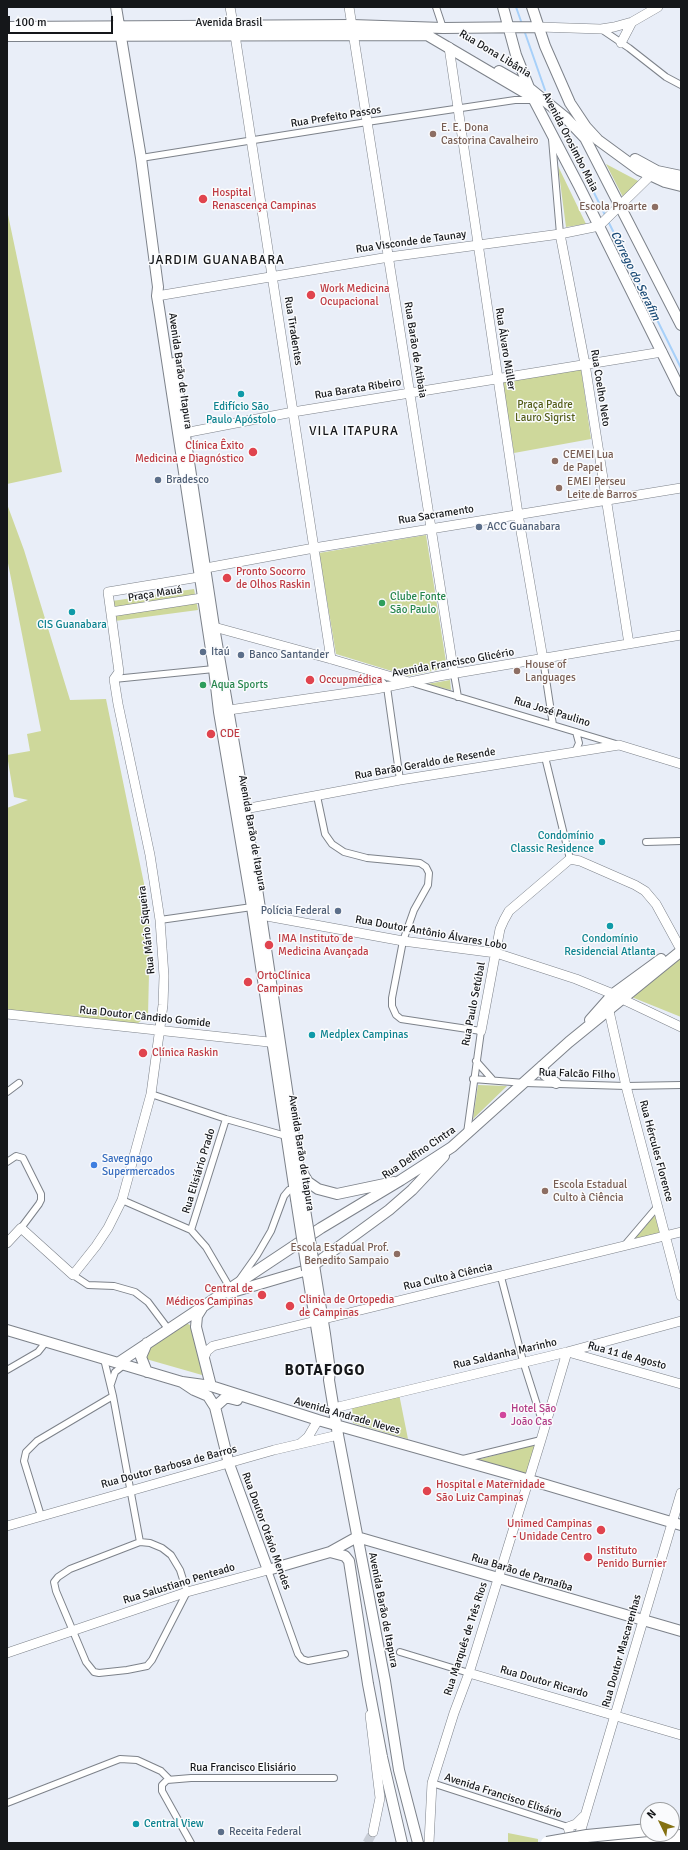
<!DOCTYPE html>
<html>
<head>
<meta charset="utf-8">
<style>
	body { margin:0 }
	#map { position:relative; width:688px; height:1850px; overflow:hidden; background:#e9eef8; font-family:Signika,sans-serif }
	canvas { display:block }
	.frame { position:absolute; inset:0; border:8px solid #15171a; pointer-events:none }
	.north { position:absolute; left:640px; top:1802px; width:40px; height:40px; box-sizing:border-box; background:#fafbfd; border:1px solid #9ea0a2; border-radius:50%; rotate:313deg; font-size:11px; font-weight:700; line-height:16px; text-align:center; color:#15171a }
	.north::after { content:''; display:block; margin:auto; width:14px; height:18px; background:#847112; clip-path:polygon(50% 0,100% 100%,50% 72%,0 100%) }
	.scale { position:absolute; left:8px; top:16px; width:105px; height:18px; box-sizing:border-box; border:2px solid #15171a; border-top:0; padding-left:5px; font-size:12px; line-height:14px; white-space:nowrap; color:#15171a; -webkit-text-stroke:3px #fafbfd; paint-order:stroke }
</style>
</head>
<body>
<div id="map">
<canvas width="688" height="1850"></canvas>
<div class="frame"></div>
<div class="north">N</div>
<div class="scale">100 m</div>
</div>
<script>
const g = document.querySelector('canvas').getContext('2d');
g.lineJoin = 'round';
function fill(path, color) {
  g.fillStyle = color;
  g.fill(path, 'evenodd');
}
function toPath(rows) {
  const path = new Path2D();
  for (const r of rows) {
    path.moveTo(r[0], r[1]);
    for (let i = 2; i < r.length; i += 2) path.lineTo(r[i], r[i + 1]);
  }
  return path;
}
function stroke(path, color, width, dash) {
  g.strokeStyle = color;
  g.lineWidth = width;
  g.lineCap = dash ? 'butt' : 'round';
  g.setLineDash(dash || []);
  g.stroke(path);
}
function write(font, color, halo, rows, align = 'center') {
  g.font = font + ' Signika,sans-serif';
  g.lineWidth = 3;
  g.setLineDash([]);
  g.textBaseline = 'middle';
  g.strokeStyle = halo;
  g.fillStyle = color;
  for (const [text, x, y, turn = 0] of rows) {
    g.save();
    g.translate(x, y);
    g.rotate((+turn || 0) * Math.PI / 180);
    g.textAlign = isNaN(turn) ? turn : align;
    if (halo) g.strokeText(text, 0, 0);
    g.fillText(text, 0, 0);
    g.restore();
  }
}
const green = toPath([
	[606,164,640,182,624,199],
	[558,166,586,224,566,227],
	[7,210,62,472,7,484],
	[581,368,591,439,514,453,502,382],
	[7,504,24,550,70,700,106,699,148,903,150,933,148,1015,137,1024,7,1010,7,808,28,800,14,797,7,755,30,751,27,734,41,731,7,558],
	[426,535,447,668,408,676,336,654,319,553],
	[194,589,198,610,115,621,112,601],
	[450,680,451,690,427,684],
	[679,958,681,961,681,1017,629,996],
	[478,1085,507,1086,473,1119],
	[654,1210,660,1234,632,1242,646,1226],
	[181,1324,188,1324,192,1326,204,1371,202,1375,146,1359,144,1352],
	[399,1394,408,1439,353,1423,352,1406],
	[537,1444,527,1475,477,1460],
	[508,1833,538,1839,538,1843,508,1843]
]);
const stream = toPath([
	[516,7,522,24],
	[524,30,545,90],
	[568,140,605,215],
	[608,221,681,368]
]);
const secondaryTunnel = toPath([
	[367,1843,373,1832]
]);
const street = toPath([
	[436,7,443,28],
	[601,29,629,48,666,77,681,85],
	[552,139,560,234],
	[141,158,367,122,515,100,534,100],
	[543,659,553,725],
	[373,672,387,687,400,780],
	[454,674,458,697],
	[114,679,214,669],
	[416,684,616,744],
	[575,752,579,743,576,732],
	[545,757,570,859],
	[317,796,325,834,332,844,344,852,367,858,420,863,426,867,429,873,428,885,414,910,403,941,392,998,392,1006,396,1015,401,1019,481,1031,467,1133],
	[646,842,681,841],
	[160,920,252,907],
	[476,1061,492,1079],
	[473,1079,525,1083,626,1086,681,1085],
	[7,1092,19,1083],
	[151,1094,226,1119,286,1136],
	[7,1162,16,1156,23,1158,41,1194,41,1200,39,1204,21,1228],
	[122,1200,191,1230,206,1247,230,1288],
	[191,1230,226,1119],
	[624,1246,658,1206],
	[73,1275,88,1285,114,1286,135,1292,148,1302,169,1330],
	[501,1277,523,1361,544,1427],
	[240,1279,257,1255,271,1231,284,1196,289,1190,295,1189],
	[104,1359,113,1396,140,1542],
	[7,1370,38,1352,46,1342],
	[111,1384,115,1372,124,1365],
	[463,1459,541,1440],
	[41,1516,24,1461,26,1452,37,1441,113,1396],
	[140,1542,150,1543,162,1548,171,1555,180,1570,187,1592,152,1660,147,1666,127,1670,99,1673,94,1672,86,1662,56,1591,54,1582,58,1577,70,1569,140,1542],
	[268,1570,298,1654,302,1659,308,1661,345,1654],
	[400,1652,469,1673],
	[432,1783,568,1827],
	[7,1803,120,1759,137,1760,161,1771,169,1779],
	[191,1843,162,1791,162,1785,167,1780,191,1778,334,1778]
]);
const secondary = toPath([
	[230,7,235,35,331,659],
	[349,7,454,674],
	[539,27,601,29,614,27,632,22,658,7],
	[621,43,632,22],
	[449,47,518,514,543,659],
	[560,234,585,364,629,644],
	[157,296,389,257,560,234,599,226,650,176],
	[179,434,293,412,662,352],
	[111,612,202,598],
	[208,628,214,627,331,659,409,682],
	[229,710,376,689,439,676,681,635],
	[239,810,400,780,619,745,681,764],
	[261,915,403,941,496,953,576,979,613,994],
	[622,999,681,1027],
	[609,1011,626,1086,681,1296],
	[7,1014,278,1043],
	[481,1031,500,929,504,920,509,911,570,859,580,861,635,885,645,891,656,904,679,946],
	[7,1243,21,1228,73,1275,96,1246,108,1228,122,1200,151,1094,163,1005,164,976,160,920,150,855,118,704,114,679,119,672,108,592,199,577,206,568,314,548,681,488],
	[568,1352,681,1384],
	[204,1358,207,1351,213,1346,681,1232],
	[334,1408,567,1352,681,1321],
	[301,1443,308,1437,318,1420],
	[7,1526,274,1450,338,1435],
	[7,1653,187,1592,268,1570],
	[469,1673,681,1735],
	[370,1715,380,1798,373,1832],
	[429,1843,432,1783,454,1713,469,1673,541,1440,567,1352],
	[567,1843,570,1834,568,1827,576,1824,584,1816],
	[577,1843,681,1493]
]);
const primary = toPath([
	[116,7,141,158,158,287,157,296,159,308,214,669,219,712,252,907,296,1199],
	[503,7,516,55,534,100,579,186,681,391],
	[532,7,545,46,570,103,586,127,598,140,639,170,665,182,681,186],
	[7,27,352,25,443,28,539,27],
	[7,36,427,35,534,98],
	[499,71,529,88,566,118,585,138,681,325],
	[635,159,657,171,681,176],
	[174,363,214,627,245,808,303,1197],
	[590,1020,613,994,661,959],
	[542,1066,545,1075,556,1083],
	[302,1172,308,1182,318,1189,337,1194,394,1182],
	[314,1265,325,1334,330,1371,329,1380,338,1435,385,1681,399,1770,418,1843],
	[307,1270,323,1368],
	[229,1293,307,1270,389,1210,412,1190,444,1156],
	[202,1308,197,1316,196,1327,211,1386],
	[7,1330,182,1382,211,1386,318,1420,506,1473,681,1525],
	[118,1363,321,1228,401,1180,452,1147,569,1042,681,951],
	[147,1372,141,1357,147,1343],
	[182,1382,194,1390,208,1396,215,1407,229,1464,268,1570,330,1552,357,1537,681,1631],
	[215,1407,225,1398,229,1398,237,1400],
	[330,1552,345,1556,349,1561,368,1684,382,1757,402,1843]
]);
const highway = toPath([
	[596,1843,681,1836]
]);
const primaryBridge = toPath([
	[303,1197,314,1265],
	[296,1199,307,1270]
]);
const highwayBridge = toPath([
	[547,1843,587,1836,648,1830]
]);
const markers = [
	[433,134,4,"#8d6e63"],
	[203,199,5,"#e0444e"],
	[655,207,4,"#8d6e63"],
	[311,295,5,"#e0444e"],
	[241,394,4,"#0f9aa8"],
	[253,452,5,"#e0444e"],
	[555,461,4,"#8d6e63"],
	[158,480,4,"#5c6f8a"],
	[559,488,4,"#8d6e63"],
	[479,527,4,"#5c6f8a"],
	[227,578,5,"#e0444e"],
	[382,603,4,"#2e9e5b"],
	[72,612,4,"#0f9aa8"],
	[203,652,4,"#5c6f8a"],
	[241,655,4,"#5c6f8a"],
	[517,671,4,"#8d6e63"],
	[310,680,5,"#e0444e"],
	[203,685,4,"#2e9e5b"],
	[211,734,5,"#e0444e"],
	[602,842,4,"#0f9aa8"],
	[338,911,4,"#5c6f8a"],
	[610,926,4,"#0f9aa8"],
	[269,945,5,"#e0444e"],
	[248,982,5,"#e0444e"],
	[312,1035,4,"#0f9aa8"],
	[143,1053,5,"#e0444e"],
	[94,1165,4,"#3f7fe0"],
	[545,1191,4,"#8d6e63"],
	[397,1254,4,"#8d6e63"],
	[262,1295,5,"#e0444e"],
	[290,1306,5,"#e0444e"],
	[503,1415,4,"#d1479c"],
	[427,1491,5,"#e0444e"],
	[601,1530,5,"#e0444e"],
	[588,1557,5,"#e0444e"],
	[136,1824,4,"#0f9aa8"],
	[221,1832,4,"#5c6f8a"]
];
const streetNames = [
	["Avenida Brasil",229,23],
	["Rua Dona Libânia",495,54,31],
	["Rua Prefeito Passos",336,117,-9],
	["Avenida Orosimbo Maia",570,142,63],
	["Rua Visconde de Taunay",411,242,-8],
	["Rua Tiradentes",293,331,81],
	["Rua Álvaro Müller",505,349,81],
	["Rua Barão de Atibaia",415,350,81],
	["Avenida Barão de Itapura",180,371,82],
	["Rua Coelho Neto",600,388,81],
	["Rua Barata Ribeiro",358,389,-9],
	["Rua Sacramento",436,515,-9],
	["Praça Mauá",155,594,-9],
	["Avenida Francisco Glicério",453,663,-10],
	["Rua José Paulino",552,712,17],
	["Rua Barão Geraldo de Resende",425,764,-10],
	["Avenida Barão de Itapura",252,833,80],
	["Rua Mário Siqueira",147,930,-96],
	["Rua Doutor Antônio Álvares Lobo",431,933,10],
	["Rua Paulo Setúbal",474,1004,-79],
	["Rua Doutor Cândido Gomide",145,1017,6],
	["Rua Falcão Filho",577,1074,2],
	["Rua Hércules Florence",656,1151,75],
	["Avenida Barão de Itapura",301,1153,81],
	["Rua Delfino Cintra",419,1153,-34],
	["Rua Elisiário Prado",199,1171,-73],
	["Rua Culto à Ciência",448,1277,-13],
	["Rua Saldanha Marinho",505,1354,-13],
	["Rua 11 de Agosto",627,1356,15],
	["Avenida Andrade Neves",347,1416,16],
	["Rua Doutor Barbosa de Barros",169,1467,-15],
	["Rua Doutor Otávio Mendes",266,1531,70],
	["Rua Barão de Parnaíba",522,1573,17],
	["Rua Salustiano Penteado",179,1584,-17],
	["Avenida Barão de Itapura",383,1610,79],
	["Rua Marquês de Três Rios",466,1639,-72],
	["Rua Doutor Mascarenhas",622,1651,-74],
	["Rua Doutor Ricardo",544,1682,16],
	["Rua Francisco Elisiário",243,1768],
	["Avenida Francisco Elisário",503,1796,18]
];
const educationNames = [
	["E. E. Dona",441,128],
	["Castorina Cavalheiro",441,141],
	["Escola Proarte",647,207,"right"],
	["CEMEI Lua",563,455],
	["de Papel",563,468],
	["EMEI Perseu",567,482],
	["Leite de Barros",567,495],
	["House of",525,665],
	["Languages",525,678],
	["Escola Estadual",553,1185],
	["Culto à Ciência",553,1198],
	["Escola Estadual Prof.",389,1248,"right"],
	["Benedito Sampaio",389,1261,"right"]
];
const healthNames = [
	["Hospital",212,193],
	["Renascença Campinas",212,206],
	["Work Medicina",320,289],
	["Ocupacional",320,302],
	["Clínica Êxito",244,446,"right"],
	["Medicina e Diagnóstico",244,459,"right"],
	["Pronto Socorro",236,572],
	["de Olhos Raskin",236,585],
	["Occupmédica",319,680],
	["CDE",220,734],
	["IMA Instituto de",278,939],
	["Medicina Avançada",278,952],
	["OrtoClínica",257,976],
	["Campinas",257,989],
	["Clínica Raskin",152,1053],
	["Central de",253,1289,"right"],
	["Médicos Campinas",253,1302,"right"],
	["Clinica de Ortopedia",299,1300],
	["de Campinas",299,1313],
	["Hospital e Maternidade",436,1485],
	["São Luiz Campinas",436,1498],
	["Unimed Campinas",592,1524,"right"],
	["- Unidade Centro",592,1537,"right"],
	["Instituto",597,1551],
	["Penido Burnier",597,1564]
];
const parkNames = [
	["Praça Padre",545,405],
	["Lauro Sigrist",545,418]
];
const cultureNames = [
	["Edifício São",241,407],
	["Paulo Apóstolo",241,420],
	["CIS Guanabara",72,625],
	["Condomínio",594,836,"right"],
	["Classic Residence",594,849,"right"],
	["Condomínio",610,939],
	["Residencial Atlanta",610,952],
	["Medplex Campinas",320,1035,"left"],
	["Central View",144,1824,"left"]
];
const serviceNames = [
	["Bradesco",166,480],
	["ACC Guanabara",487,527],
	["Itaú",211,652],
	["Banco Santander",249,655],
	["Polícia Federal",330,911,"right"],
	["Receita Federal",229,1832]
];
const leisureNames = [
	["Clube Fonte",390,597],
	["São Paulo",390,610],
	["Aqua Sports",211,685]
];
const shopNames = [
	["Savegnago",102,1159],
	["Supermercados",102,1172]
];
const hotelNames = [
	["Hotel São",511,1409],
	["João Cas",511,1422]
];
const waterNames = [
	["Córrego do Serafim",635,276,64]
];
const quarterNames = [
	["JARDIM GUANABARA",217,261],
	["VILA ITAPURA",354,432]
];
const districtNames = [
	["BOTAFOGO",325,1371]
];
fill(green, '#ced89b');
stroke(stream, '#a7d0f9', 2);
stroke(secondaryTunnel, '#c9ced7', 9, [9, 4.5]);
stroke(street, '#7d828a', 8);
stroke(secondary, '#7d828a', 10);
stroke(primary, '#7d828a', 12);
stroke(highway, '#7d828a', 14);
stroke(street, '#fff', 6);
stroke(secondary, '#fff', 9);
stroke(primary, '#fff', 10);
stroke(highway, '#fff', 12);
stroke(primaryBridge, '#7d828a', 12, []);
stroke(highwayBridge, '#7d828a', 14, []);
stroke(primaryBridge, '#fff', 10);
stroke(highwayBridge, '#fff', 12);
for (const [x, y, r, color] of markers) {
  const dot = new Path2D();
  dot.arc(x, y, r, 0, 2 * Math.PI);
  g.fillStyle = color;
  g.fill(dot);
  stroke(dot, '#fafbfd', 1.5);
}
write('11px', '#15171a', '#fafbfd', streetNames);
write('11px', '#785e54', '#fafbfd', educationNames, 'left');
write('11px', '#be3a42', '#fafbfd', healthNames, 'left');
write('11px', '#545d19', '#fafbfd', parkNames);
write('11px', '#0d838f', '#fafbfd', cultureNames);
write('11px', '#4e5e75', '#fafbfd', serviceNames, 'left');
write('11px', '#27864d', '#fafbfd', leisureNames, 'left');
write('11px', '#366cbe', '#fafbfd', shopNames, 'left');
write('11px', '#b23c85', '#fafbfd', hotelNames, 'left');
write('italic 12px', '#1a4a76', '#fafbfd', waterNames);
g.letterSpacing = '1px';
write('13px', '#15171a', '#fafbfd', quarterNames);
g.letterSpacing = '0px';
g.letterSpacing = '1px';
write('bold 15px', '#15171a', '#fafbfd', districtNames);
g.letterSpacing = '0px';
</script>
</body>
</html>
